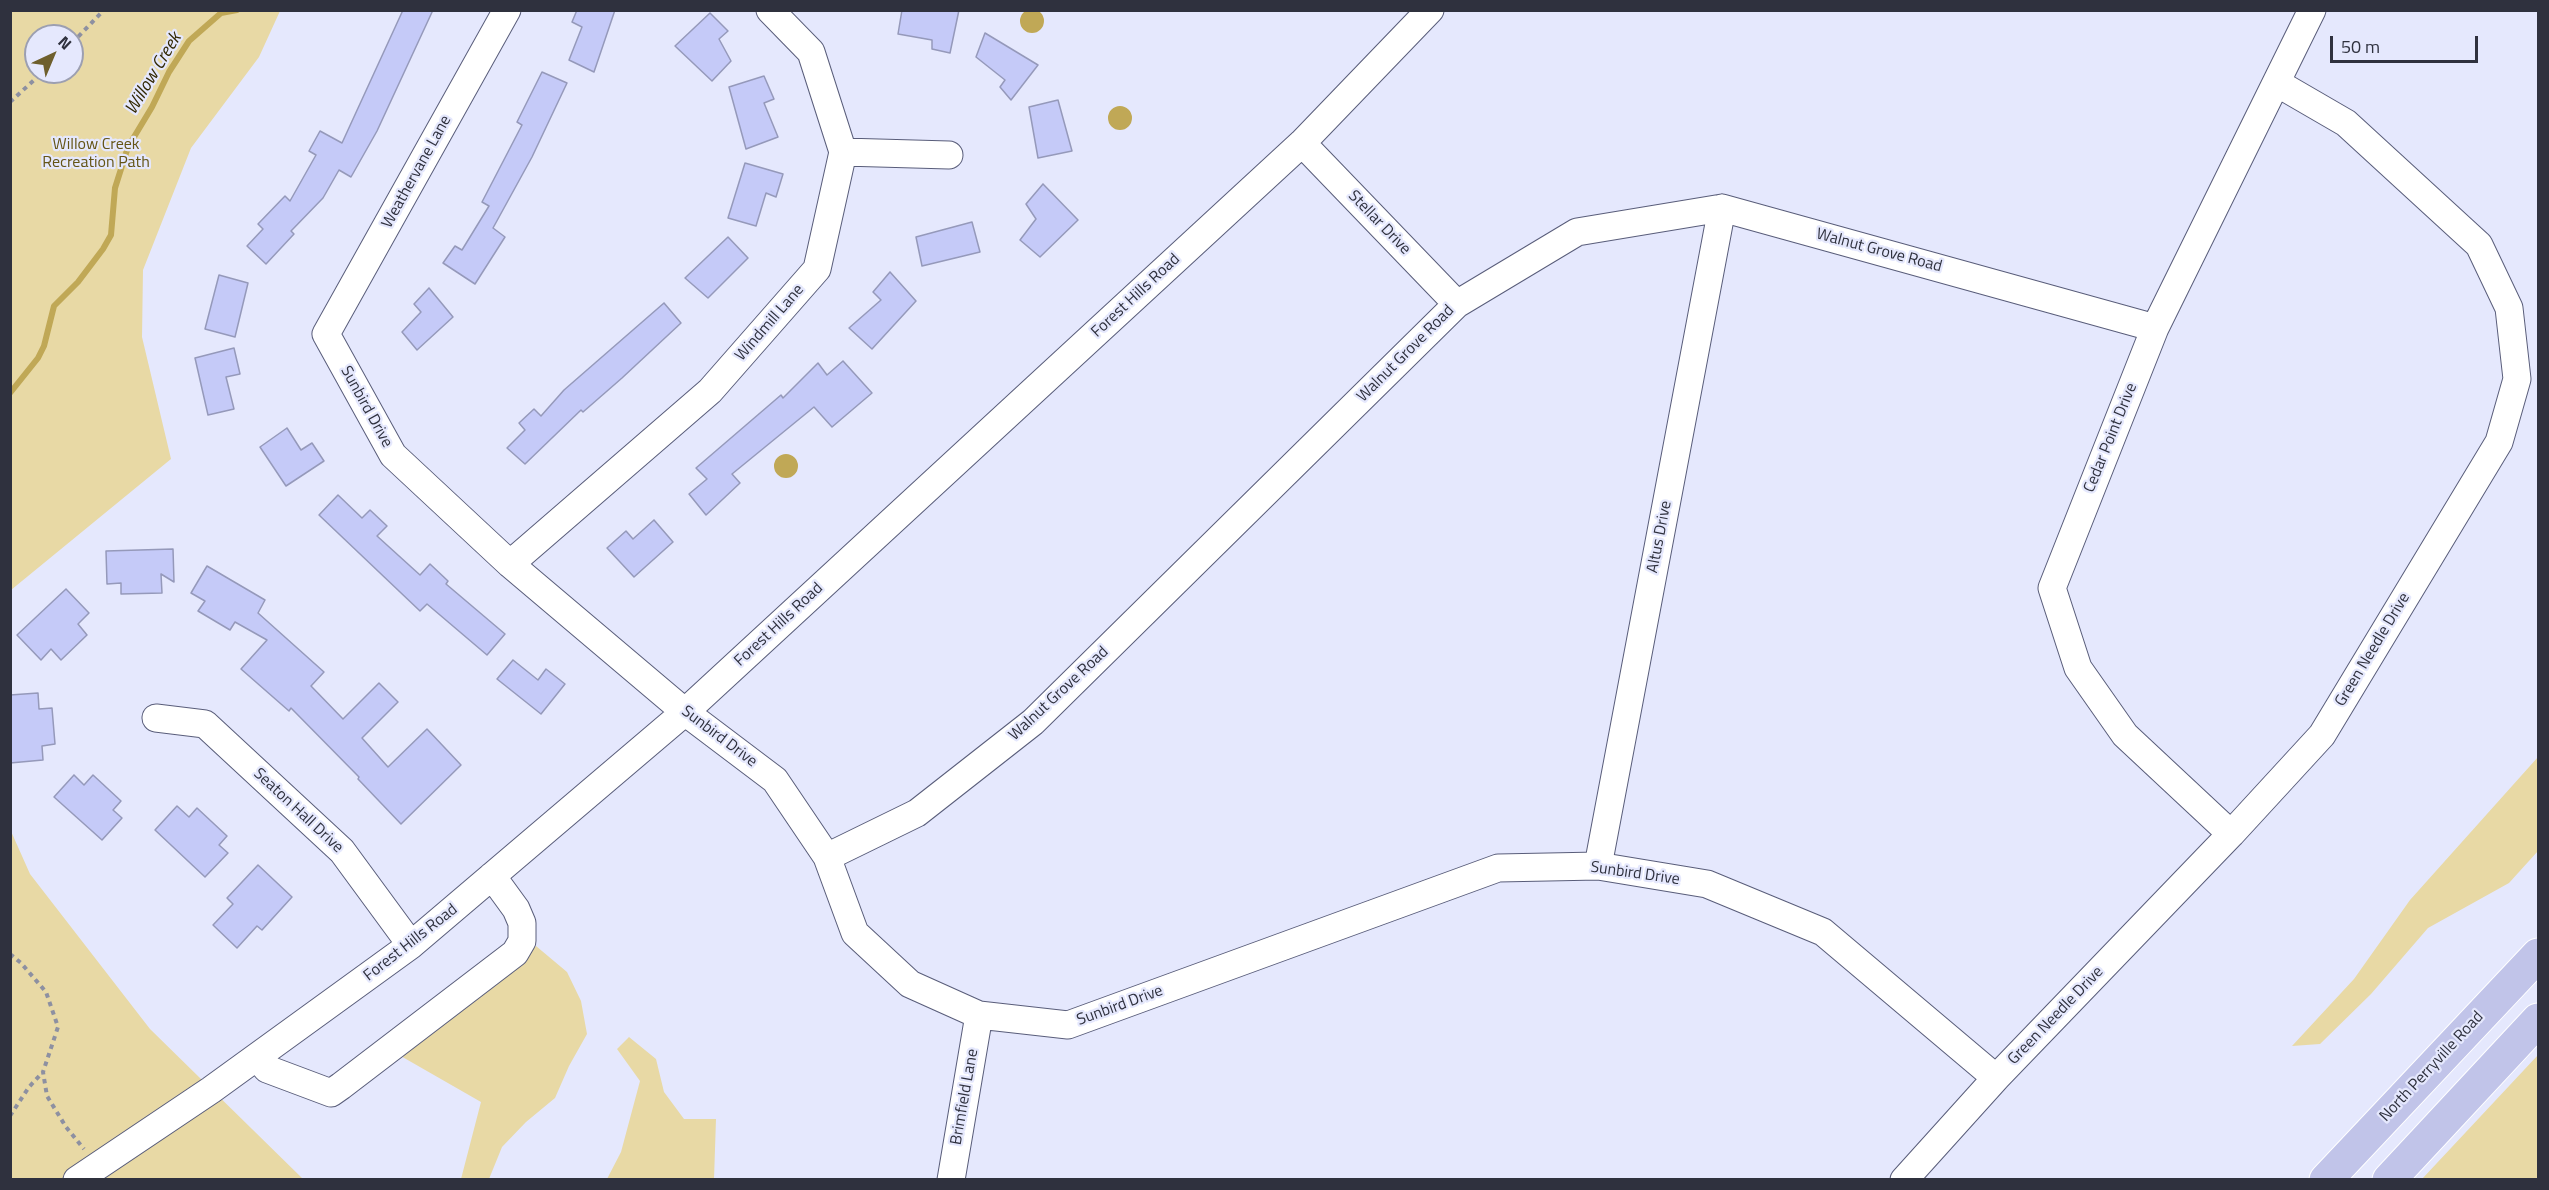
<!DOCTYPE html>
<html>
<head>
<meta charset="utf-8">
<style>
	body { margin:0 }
	#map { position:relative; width:2549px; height:1190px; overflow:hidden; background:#e5e8fd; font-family:"Titillium Web",sans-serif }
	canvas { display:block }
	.frame { position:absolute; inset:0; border:12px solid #2f313e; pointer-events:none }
	.north { position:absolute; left:24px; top:24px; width:60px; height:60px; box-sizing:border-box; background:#e5e8fd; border:2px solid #9c9fb1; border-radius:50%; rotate:44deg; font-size:16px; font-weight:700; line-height:24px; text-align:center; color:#2f313e }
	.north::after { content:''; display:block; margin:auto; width:21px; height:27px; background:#6e5f2d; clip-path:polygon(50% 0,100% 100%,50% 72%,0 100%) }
	.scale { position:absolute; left:2330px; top:36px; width:148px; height:27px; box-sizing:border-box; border:3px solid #2f313e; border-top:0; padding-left:8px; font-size:18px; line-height:21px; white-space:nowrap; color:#2f313e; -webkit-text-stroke:4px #e5e8fd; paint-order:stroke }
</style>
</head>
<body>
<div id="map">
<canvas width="2549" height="1190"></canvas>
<div class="frame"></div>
<div class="north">N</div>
<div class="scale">50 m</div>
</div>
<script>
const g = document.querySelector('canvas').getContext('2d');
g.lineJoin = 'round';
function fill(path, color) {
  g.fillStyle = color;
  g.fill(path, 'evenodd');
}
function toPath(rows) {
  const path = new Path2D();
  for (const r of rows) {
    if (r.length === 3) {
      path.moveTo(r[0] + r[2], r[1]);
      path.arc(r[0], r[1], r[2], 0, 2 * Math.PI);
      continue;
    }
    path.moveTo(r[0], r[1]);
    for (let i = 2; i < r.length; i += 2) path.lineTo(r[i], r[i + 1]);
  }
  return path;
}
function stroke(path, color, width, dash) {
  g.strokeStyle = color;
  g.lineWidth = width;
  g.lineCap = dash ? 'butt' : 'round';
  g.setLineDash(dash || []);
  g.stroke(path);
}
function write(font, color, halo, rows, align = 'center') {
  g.font = font + ' "Titillium Web",sans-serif';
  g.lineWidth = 4.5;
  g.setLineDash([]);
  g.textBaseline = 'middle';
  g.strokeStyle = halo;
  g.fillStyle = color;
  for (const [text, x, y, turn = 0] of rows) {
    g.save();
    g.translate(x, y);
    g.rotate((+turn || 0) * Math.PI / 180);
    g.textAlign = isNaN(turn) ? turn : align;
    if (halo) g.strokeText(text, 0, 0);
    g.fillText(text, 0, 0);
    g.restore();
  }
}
const green = toPath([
	[11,10,280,11,259,57,191,148,143,270,142,337,171,459,11,590],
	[36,36,72,36,72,72,36,72],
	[2538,757,2538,851,2509,883,2428,928,2371,994,2320,1044,2292,1046,2354,979,2410,900],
	[10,829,30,874,150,1029,303,1179,11,1179],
	[536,946,567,972,581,1001,587,1034,569,1066,555,1098,526,1122,502,1147,489,1179,461,1179,481,1102,399,1055],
	[629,1037,656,1059,664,1092,684,1119,716,1119,714,1179,607,1179,621,1152,640,1081,617,1049],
	[2538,1055,2538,1179,2422,1179]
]);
const water = toPath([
	[1032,21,12],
	[1120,118,12],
	[786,466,12]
]);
const stream = toPath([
	[10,393,38,358,44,346,54,306,78,282,103,249,111,235,115,188,128,147,152,107,169,72,189,41,221,13,237,10]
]);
const building = toPath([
	[403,10,433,10,377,131,351,177,339,170,323,198,291,231,294,234,266,264,247,246,263,229,258,224,285,196,290,201,316,155,309,151,320,131,342,143,403,10],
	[577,10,615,10,594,72,569,60,582,27,572,22,577,10],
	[902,10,959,10,950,53,932,49,932,40,898,34,902,10],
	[710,13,728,31,719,39,731,61,712,81,675,46,710,13],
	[985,33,1038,65,1011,100,1000,87,1005,80,976,57,985,33],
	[542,72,567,83,532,157,493,228,505,237,475,284,443,263,455,246,462,250,489,206,482,202,522,125,517,122,542,72],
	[764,76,774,99,764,103,778,137,746,149,729,87,764,76],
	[1058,100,1072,151,1038,158,1029,107,1058,100],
	[745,163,783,174,776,197,766,193,756,226,728,218,745,163],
	[1043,184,1078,220,1040,257,1020,240,1036,219,1026,204,1043,184],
	[972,222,980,252,922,266,916,237,972,222],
	[728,237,748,258,708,298,685,278,728,237],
	[890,272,916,301,872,349,849,328,881,300,873,292,890,272],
	[219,275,248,283,235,337,205,329,219,275],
	[429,288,453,317,417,350,402,332,421,312,414,304,429,288],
	[664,303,681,323,622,378,583,412,581,410,525,464,507,448,525,430,519,423,534,409,541,416,564,390,664,303],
	[234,348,240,374,226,377,234,409,208,415,195,358,234,348],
	[843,361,872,393,832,427,814,407,732,474,740,483,706,515,689,494,707,479,696,468,781,395,783,398,818,363,827,375,843,361],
	[287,428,301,450,312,443,324,461,286,486,260,447,287,428],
	[338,495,362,518,370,510,387,526,377,536,420,575,430,564,448,581,446,584,505,634,487,655,427,604,420,611,319,515,338,495],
	[654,520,673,542,634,577,607,548,626,531,633,539,654,520],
	[173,549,174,582,161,574,162,593,121,594,121,583,107,584,106,551,173,549],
	[207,566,265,600,258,613,324,672,311,686,343,719,379,683,398,702,362,738,388,767,427,729,461,765,401,824,358,779,359,777,291,708,289,711,241,669,267,640,235,622,230,630,198,611,205,601,191,593,207,566],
	[66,589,89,613,78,624,87,635,61,660,51,649,41,660,17,635,66,589],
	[513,660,538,680,546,669,565,684,541,714,497,679,513,660],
	[38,693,39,709,52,708,55,744,42,746,43,760,10,763,10,695,38,693],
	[74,775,84,785,93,775,121,801,113,810,122,818,102,840,54,797,74,775],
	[177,806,189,817,197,808,227,836,219,845,228,853,205,877,155,830,177,806],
	[258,865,292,897,262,930,257,926,237,948,213,925,233,904,227,898,258,865]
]);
const path = toPath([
	[72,43,104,10],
	[10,102,43,72],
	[10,954,21,963,46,992,58,1027,43,1072,47,1096,66,1127,84,1149],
	[10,1116,29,1087,43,1072]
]);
const minor = toPath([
	[507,10,326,334,393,455,510,564,685,712,775,780,827,857,855,933,910,984,979,1015,1068,1025,1498,868,1598,866,1707,884,1823,932,1996,1078],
	[1302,143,1457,304],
	[843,152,949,155],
	[510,564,710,391,817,269,843,152,811,52,770,10],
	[156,718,205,724,342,851,411,945],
	[2231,834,2125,735,2078,668,2052,588,2155,328,2312,10],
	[827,857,917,813,1033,722,1457,304,1577,232,1722,208,2155,328],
	[1598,866,1722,208],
	[257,1057,267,1069,331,1093,341,1086,515,953,522,941,522,923,516,909,492,876],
	[77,1180,211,1090,411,945,685,712,1302,143,1430,10],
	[951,1180,979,1015],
	[1904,1180,1996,1078,2231,834,2322,735,2499,442,2517,379,2509,308,2479,245,2346,123,2277,83]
]);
const major = toPath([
	[2326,1180,2538,955],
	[2389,1180,2538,1020]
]);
const parkNames = [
	["Willow Creek",96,145],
	["Recreation Path",96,163]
];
const streetNames = [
	["Weathervane Lane",417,172,-61],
	["Stellar Drive",1379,223,46],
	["Walnut Grove Road",1879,251,15],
	["Forest Hills Road",1136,296,-43],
	["Windmill Lane",770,323,-49],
	["Walnut Grove Road",1406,354,-45],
	["Sunbird Drive",366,407,61],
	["Cedar Point Drive",2111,438,-68],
	["Altus Drive",1660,537,-79],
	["Forest Hills Road",779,625,-43],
	["Green Needle Drive",2373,650,-59],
	["Walnut Grove Road",1059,694,-43],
	["Sunbird Drive",719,737,37],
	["Seaton Hall Drive",298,811,43],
	["Sunbird Drive",1635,874,8],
	["Forest Hills Road",411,943,-38],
	["Sunbird Drive",1120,1006,-20],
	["Green Needle Drive",2056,1016,-46],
	["North Perryville Road",2432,1067,-47],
	["Brimfield Lane",965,1097,-80]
];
const waterNames = [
	["Willow Creek",154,74,-59]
];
fill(green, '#e8d9a5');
fill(water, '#c0a856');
stroke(stream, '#c0a856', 6);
fill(building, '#c5caf8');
stroke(building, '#9599ba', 1.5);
stroke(minor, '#595d7a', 29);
stroke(major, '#fff', 35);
stroke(path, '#8d90a1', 4, [4.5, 4.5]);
stroke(minor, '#fff', 27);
stroke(major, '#c1c4e9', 33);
write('16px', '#645415', '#e5e8fd', parkNames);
write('16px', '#2f313e', '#e5e8fd', streetNames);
write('italic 18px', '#322803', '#e5e8fd', waterNames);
</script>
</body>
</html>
